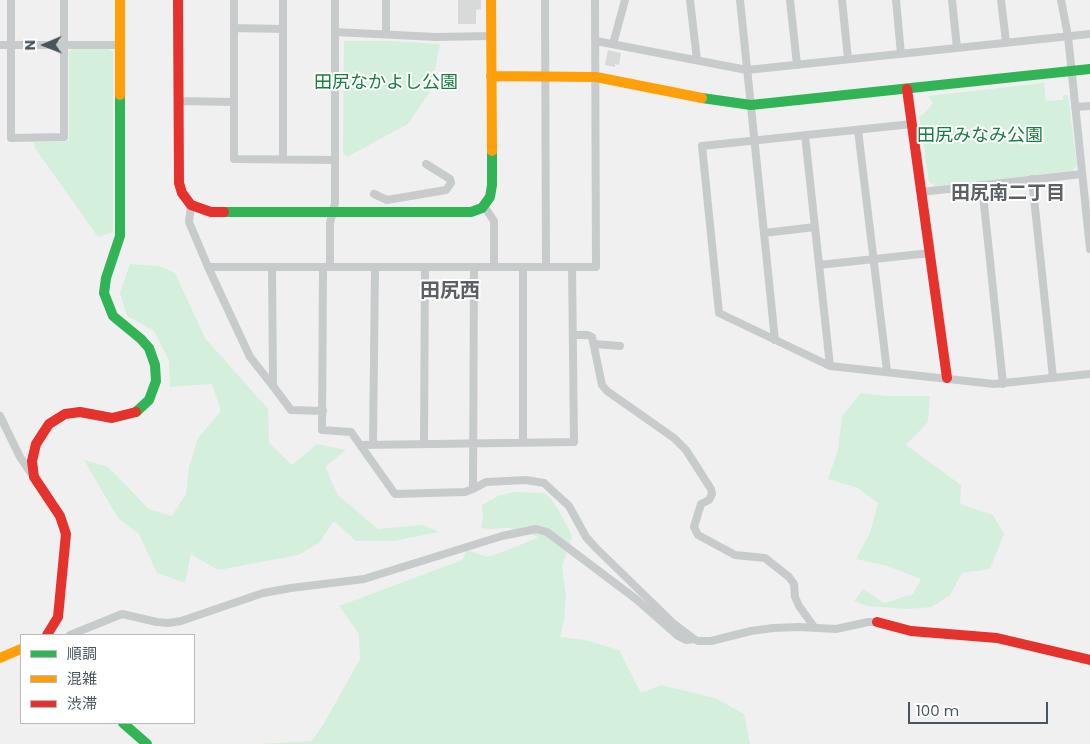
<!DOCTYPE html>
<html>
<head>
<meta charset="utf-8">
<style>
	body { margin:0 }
	#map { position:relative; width:1090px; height:744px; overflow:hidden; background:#f1f0f0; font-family:Poppins,"Noto Sans JP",sans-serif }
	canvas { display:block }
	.legend { position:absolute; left:20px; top:634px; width:175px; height:90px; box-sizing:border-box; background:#fff; border:1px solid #b5bbbe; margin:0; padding:6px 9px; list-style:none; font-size:15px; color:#47555d }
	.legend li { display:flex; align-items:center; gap:10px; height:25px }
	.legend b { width:25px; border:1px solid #b5bbbe }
	.north { position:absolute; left:20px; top:20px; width:50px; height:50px; -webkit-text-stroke:4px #fff; paint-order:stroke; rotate:269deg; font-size:14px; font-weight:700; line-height:20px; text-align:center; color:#47555d }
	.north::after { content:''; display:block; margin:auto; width:18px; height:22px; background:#47555d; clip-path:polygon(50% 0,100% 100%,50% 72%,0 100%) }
	.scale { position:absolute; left:908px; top:702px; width:140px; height:22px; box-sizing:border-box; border:2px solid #47555d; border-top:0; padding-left:6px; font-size:15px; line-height:18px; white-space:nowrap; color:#47555d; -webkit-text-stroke:4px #fff; paint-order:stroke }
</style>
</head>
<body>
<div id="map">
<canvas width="1090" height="744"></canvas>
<ul class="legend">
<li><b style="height:6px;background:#30b455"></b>順調</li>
<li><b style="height:6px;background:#ff9f0a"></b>混雑</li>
<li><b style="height:6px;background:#e5322d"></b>渋滞</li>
</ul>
<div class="north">N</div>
<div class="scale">100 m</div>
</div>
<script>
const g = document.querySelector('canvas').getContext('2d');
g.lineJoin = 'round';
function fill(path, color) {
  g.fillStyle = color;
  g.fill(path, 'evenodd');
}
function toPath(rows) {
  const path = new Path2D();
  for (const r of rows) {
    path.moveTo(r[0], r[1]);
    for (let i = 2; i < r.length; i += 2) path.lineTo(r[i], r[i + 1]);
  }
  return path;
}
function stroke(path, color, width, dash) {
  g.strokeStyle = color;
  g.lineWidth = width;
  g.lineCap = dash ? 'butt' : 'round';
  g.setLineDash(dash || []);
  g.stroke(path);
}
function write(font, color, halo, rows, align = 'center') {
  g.font = font + ' Poppins,"Noto Sans JP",sans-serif';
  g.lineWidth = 4;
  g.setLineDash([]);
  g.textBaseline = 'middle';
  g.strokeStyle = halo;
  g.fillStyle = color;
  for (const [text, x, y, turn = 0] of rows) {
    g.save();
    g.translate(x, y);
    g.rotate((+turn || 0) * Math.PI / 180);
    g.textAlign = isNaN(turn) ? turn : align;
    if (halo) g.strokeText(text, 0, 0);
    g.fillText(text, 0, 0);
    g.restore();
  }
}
const green = toPath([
	[344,41,389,41,440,44,431,90,408,124,347,157,343,153],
	[72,49,108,49,113,52,113,232,98,237,35,148,34,142,69,141,69,52],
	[1044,83,1046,101,1063,100,1063,95,1068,95,1077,166,1072,171,936,186,929,182,919,116,923,115,933,103,928,96],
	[130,264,159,266,175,273,205,338,268,409,269,443,292,465,317,444,346,450,326,466,330,479,338,495,378,529,423,525,439,532,393,541,356,541,334,521,319,543,298,555,218,570,191,554,185,583,157,573,139,534,118,518,84,460,108,467,149,509,172,516,186,494,189,467,198,438,221,411,212,384,170,387,169,361,154,331,127,316,120,293],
	[861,393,886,396,930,396,928,422,906,445,961,485,960,504,993,515,1004,534,990,569,962,573,950,595,932,607,908,609,867,606,854,601,863,589,884,603,913,594,921,579,887,566,856,559,870,533,878,503,858,488,828,479,838,450,842,416],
	[516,492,544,493,550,498,559,511,569,530,572,537,562,566,566,597,564,620,560,637,585,640,619,650,641,693,661,685,715,698,744,714,750,744,257,744,312,741,323,725,360,659,359,634,339,606,462,560,467,550,488,557,518,546,538,537,523,530,514,529,508,528,490,529,482,528,481,526,483,519,482,505,500,495]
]);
const building = toPath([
	[458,0,481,0,481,9,476,10,476,24,458,24],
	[608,50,621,53,619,65,615,64,615,67,605,65]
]);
const street = toPath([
	[11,0,11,138,64,137,64,0],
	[234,0,234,159,335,160],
	[545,0,546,267],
	[690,0,697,60],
	[740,0,775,340],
	[790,0,797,65],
	[842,0,848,59],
	[896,0,901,54],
	[952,0,957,48],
	[1001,0,1006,42],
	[1061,0,1068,36,1090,249],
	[234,28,283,29],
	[335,32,436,37,491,36],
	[386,33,386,0],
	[596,41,747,70,1090,34],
	[613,44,625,0],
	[0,45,120,45],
	[178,101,234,102],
	[1075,107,1090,106],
	[912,124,702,146,719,313,830,366,994,384,1090,374],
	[858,130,887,371],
	[805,135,830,366],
	[283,159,283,0],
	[1032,179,1053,378],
	[982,185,1003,384],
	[921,192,1082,174],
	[374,194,387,200,446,190,451,183,450,179,426,164],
	[191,205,189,222,208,267,250,357,273,386],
	[484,206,494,221,494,267],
	[764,233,815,227],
	[819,265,930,253],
	[208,267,596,267,595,0],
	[272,267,273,386,291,410,323,411],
	[323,267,322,430,351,432,395,494,465,492,473,489,486,482,526,480,544,483,569,506,586,537,596,548,674,624,694,639,698,641,711,641,751,631,773,628,799,627,836,629,868,622,877,622],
	[330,267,330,223,335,203,335,0],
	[573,335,588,335,592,337,602,385,607,391,674,438,686,450,702,475,711,489,712,494,709,500,701,504,694,527,698,535,735,555,765,558,789,577,794,584,795,597,799,606,815,628],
	[594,344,620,346],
	[0,416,20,457,33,476],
	[523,443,523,267],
	[424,444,425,267],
	[362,445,574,442,572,267],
	[373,445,375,267],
	[473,489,474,267],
	[70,635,122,614,157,622,168,623,181,621,263,593,291,588,364,579,502,536,536,529,547,532,636,599,678,636,686,640,694,639]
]);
const fast = toPath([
	[120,95,120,236,106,278,104,293,113,316,141,339,149,348,155,365,156,381,149,400,136,412],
	[702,98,751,105,1090,69],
	[224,212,471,212,482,208,490,197,492,185,492,151],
	[123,723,147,744]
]);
const slow = toPath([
	[120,0,120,95],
	[491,0,492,151],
	[491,76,596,77,702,98],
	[0,658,21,649]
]);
const jam = toPath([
	[178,0,179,183,182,193,191,205,211,212,224,212],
	[907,89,947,378],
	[877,622,911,631,997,638,1090,660],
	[47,635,58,617,66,534,60,516,34,477,32,461,36,444,49,424,65,414,80,412,112,418,136,412]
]);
const parkNames = [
	["田尻なかよし公園",386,83],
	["田尻みなみ公園",980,136]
];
const neighbourhoodNames = [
	["田尻南二丁目",1008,194]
];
const quarterNames = [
	["田尻西",450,292]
];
fill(green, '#d4efdc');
fill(building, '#d8d9d9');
stroke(street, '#c8cbcc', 8);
stroke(fast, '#30b455', 10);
stroke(slow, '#ff9f0a', 10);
stroke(jam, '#e5322d', 10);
write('18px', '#167f3f', '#fff', parkNames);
write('bold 19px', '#5c6064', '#fff', neighbourhoodNames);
write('bold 20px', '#5c6064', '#fff', quarterNames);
</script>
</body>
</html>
